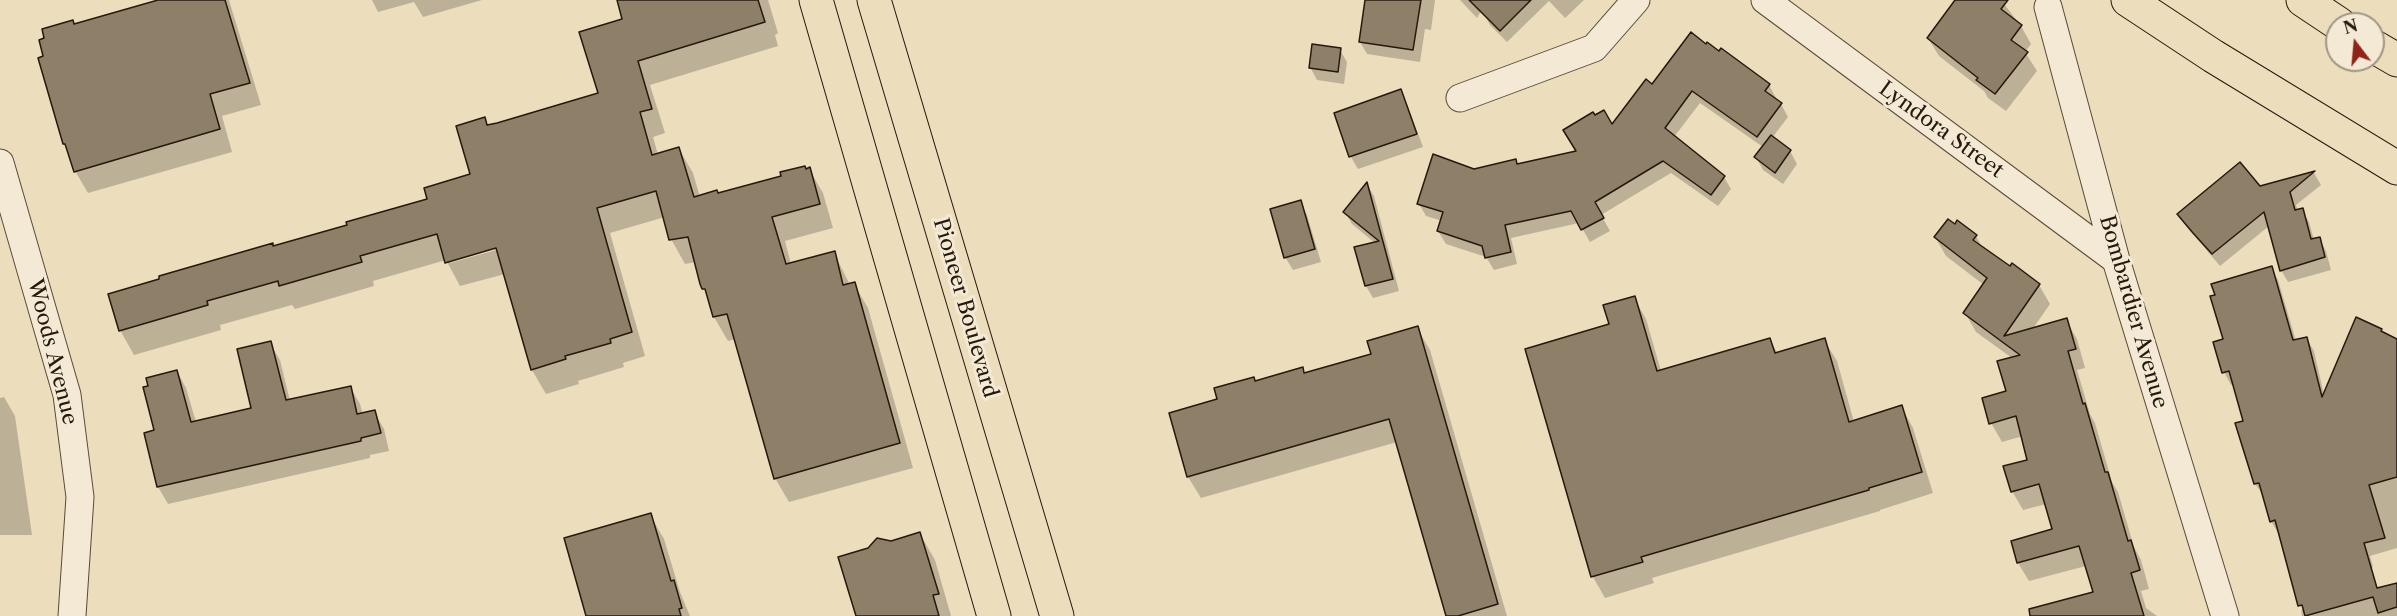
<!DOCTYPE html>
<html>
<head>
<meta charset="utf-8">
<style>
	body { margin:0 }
	#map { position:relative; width:2397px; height:616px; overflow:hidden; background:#ecddbd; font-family:"Libre Caslon Text",serif }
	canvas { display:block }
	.north { position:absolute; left:2325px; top:12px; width:60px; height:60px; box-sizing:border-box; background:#f3e9d4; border:2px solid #a19684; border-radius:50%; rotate:344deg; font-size:16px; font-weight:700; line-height:24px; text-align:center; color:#26190c }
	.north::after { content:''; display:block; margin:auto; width:21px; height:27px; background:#8f2418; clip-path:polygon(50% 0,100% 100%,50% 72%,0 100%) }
</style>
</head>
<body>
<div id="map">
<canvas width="2397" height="616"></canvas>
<div class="north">N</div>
</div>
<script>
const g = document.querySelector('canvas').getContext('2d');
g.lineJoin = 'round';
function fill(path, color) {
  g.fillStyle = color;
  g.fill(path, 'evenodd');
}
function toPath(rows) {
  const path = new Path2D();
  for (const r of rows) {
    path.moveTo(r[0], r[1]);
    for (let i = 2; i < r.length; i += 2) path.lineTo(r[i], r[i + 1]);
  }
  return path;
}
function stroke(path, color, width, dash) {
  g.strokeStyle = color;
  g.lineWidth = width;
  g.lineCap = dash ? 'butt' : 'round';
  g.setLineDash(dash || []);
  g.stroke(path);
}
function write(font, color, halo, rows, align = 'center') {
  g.font = font + ' "Libre Caslon Text",serif';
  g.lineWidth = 6;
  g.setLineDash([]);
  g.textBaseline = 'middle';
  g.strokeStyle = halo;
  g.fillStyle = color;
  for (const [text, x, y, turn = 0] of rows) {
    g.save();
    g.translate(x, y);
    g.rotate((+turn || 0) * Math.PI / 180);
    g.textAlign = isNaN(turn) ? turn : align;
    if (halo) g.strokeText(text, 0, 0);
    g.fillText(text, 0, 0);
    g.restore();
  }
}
const shadow = toPath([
	[163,0,229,0,261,105,222,116,232,152,88,193,75,171,65,144,45,57],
	[372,0,482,0,423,17,414,2,378,12],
	[618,0,768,0,778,33,775,35,778,46,650,85,665,133,653,137,658,155,679,149,693,173,700,197,718,195,809,169,823,193,833,228,785,241,791,264,834,253,850,285,854,284,868,308,913,468,789,502,775,478,736,339,728,341,714,317,696,262,685,264,671,239,665,217,610,233,645,356,623,363,624,367,578,381,579,384,546,394,532,370,505,274,460,286,446,260,373,281,374,286,295,309,292,305,220,325,221,330,134,355,120,330,273,248,429,201,472,175,484,119,488,126,600,94,624,20],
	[502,245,503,248,450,263,450,260],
	[1366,0,1435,0,1431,30,1425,29,1420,62,1367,54,1360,42],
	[1460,0,1487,0,1477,18],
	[1495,0,1584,0,1565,18,1549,1,1507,42,1490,25,1483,12],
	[1956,0,2001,0,2021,26,2031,44,2025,52,2037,71,2006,111,1988,98,1984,91,1939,56,1928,38],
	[1340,50,1347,62,1344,84,1317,80,1310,67],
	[1722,51,1769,85,1776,98,1775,100,1781,104,1788,117,1772,138,1790,151,1797,164,1783,184,1763,170,1756,157,1763,147,1700,103,1674,137,1724,177,1731,189,1718,206,1671,173,1601,215,1610,231,1590,242,1579,223,1511,238,1517,264,1494,270,1486,257,1446,244,1438,231,1442,221,1426,216,1419,204,1474,170,1518,166,1578,152,1612,126,1652,86],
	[1400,91,1407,104,1423,147,1358,169,1351,157,1335,114],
	[2314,173,2321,185,2296,205,2298,211,2302,210,2309,222,2314,240,2319,239,2326,251,2331,270,2288,282,2281,270,2269,226,2220,266,2186,226,2179,214,2259,188],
	[1367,185,1374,196,1399,291,1373,298,1366,286,1375,243,1352,224,1345,212],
	[1300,202,1307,215,1321,262,1293,270,1285,257],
	[1976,236,1983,249,2039,285,2050,304,2032,330,2066,320,2077,339,2085,368,2077,370,2090,414,2095,423,2112,482,2118,492,2134,547,2141,560,2149,589,2141,591,2146,608,2157,616,2046,616,2095,593,2086,566,2029,581,2018,563,2012,542,2054,530,2046,504,2023,510,2012,491,2029,461,2023,436,2002,442,1991,423,2008,393,2012,358,1976,332,1965,313,1984,285,1946,256,1935,237],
	[2271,268,2278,280,2296,341,2307,339,2314,351,2324,395,2356,319,2397,338,2397,548,2370,556,2373,567,2305,605,2280,533,2278,533,2271,521,2264,496,2255,484,2245,422,2234,384,2231,385,2224,372,2225,340],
	[1634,298,1646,319,1661,371,1769,339,1778,354,1824,340,1837,361,1854,422,1901,406,1913,428,1933,493,1880,510,1880,511,1652,578,1654,583,1605,598,1593,577,1527,350,1611,325],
	[1417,328,1430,350,1507,616,1448,616,1397,442,1201,498,1188,477,1219,400,1256,382,1302,369,1305,375,1372,355],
	[270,343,280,360,290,401,350,387,360,404,363,415,374,412,384,429,389,451,370,455,370,458,168,504,158,487,155,432,177,371,186,388,196,422,252,410],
	[4,397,15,416,32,535,0,535,0,398],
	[650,515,664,539,680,592,690,616,588,616],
	[920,534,935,560,951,616,859,616,891,543],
	[2397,583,2397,616,2302,616,2301,610]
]);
const building = toPath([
	[158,0,225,0,250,83,210,94,220,129,74,172,65,144,63,144,38,58,43,56,39,40,44,38,42,29,73,20,74,24,158,0],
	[617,0,758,0,765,22,638,61,652,109,640,112,652,155,679,147,694,197,717,190,718,193,781,176,780,172,805,166,806,169,810,167,820,204,772,217,786,264,835,251,843,285,855,282,900,443,774,479,727,314,713,317,705,289,702,289,700,284,688,237,669,240,656,191,597,208,632,332,610,339,611,343,565,356,566,359,531,370,496,248,445,263,437,234,360,256,362,262,279,286,278,281,207,301,208,305,119,331,108,294,159,279,159,276,273,243,273,246,347,225,346,222,427,199,424,188,470,174,456,126,485,117,487,125,497,123,598,93,579,32,622,19,617,0],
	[1365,0,1421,0,1413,50,1359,42,1365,0],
	[1469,0,1531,0,1500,31,1469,0],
	[1955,0,2008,0,2001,9,2022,25,2011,40,2028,52,1995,94,1976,80,1978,78,1927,38,1955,0],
	[1691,32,1706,44,1707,42,1719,51,1721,48,1770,84,1765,91,1782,103,1757,137,1692,91,1665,128,1725,176,1711,195,1663,161,1595,202,1604,218,1581,230,1571,211,1505,225,1511,252,1485,258,1482,246,1437,231,1443,212,1417,204,1433,154,1474,169,1516,159,1517,164,1576,151,1563,130,1593,112,1595,115,1604,110,1612,124,1646,79,1652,84,1691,32],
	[1312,44,1341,48,1338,72,1309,68,1312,44],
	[1401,89,1417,134,1349,157,1334,113,1401,89],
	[1771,135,1791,150,1775,173,1754,157,1771,135],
	[2240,162,2260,186,2315,171,2290,192,2295,210,2303,208,2311,239,2320,237,2325,257,2280,271,2264,212,2212,254,2193,233,2177,214,2240,162],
	[1367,182,1393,279,1365,286,1354,247,1379,241,1343,212,1367,182],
	[1301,200,1315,249,1284,258,1270,209,1301,200],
	[1948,219,1955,224,1957,220,1977,235,1973,240,2010,266,2012,263,2040,284,2004,336,2067,318,2076,349,2068,351,2083,404,2085,403,2105,472,2108,472,2128,541,2131,540,2140,570,2131,573,2144,616,2030,616,2029,609,2093,592,2079,546,2017,563,2011,541,2052,529,2039,484,2011,492,2003,466,2027,460,2016,416,1989,424,1982,398,2006,391,1997,361,2020,355,1963,313,1987,278,1934,237,1948,219],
	[2272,266,2293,340,2307,337,2322,397,2356,317,2382,329,2381,331,2397,339,2397,477,2369,485,2385,538,2364,543,2377,588,2397,583,2397,607,2378,613,2373,597,2305,616,2302,605,2298,606,2275,520,2270,522,2259,483,2254,484,2235,423,2243,421,2229,371,2222,373,2213,342,2223,339,2210,296,2215,295,2211,284,2272,266],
	[1635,296,1657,371,1770,338,1775,353,1825,338,1849,422,1902,405,1922,472,1869,488,1869,490,1641,557,1643,562,1591,577,1525,349,1609,324,1603,305,1635,296],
	[1418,326,1498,604,1458,616,1446,616,1389,419,1187,477,1169,413,1217,399,1214,388,1254,377,1255,381,1303,367,1304,373,1371,354,1367,341,1418,326],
	[271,341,286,400,351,386,357,414,375,410,381,433,361,438,361,441,157,487,144,433,154,430,143,387,148,386,146,378,177,370,191,422,251,408,237,349,271,341],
	[651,513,671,581,674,580,682,608,679,609,681,616,586,616,564,538,651,513],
	[920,532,939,594,933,595,939,616,856,616,838,557,868,548,877,538,891,541,920,532]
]);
const minor = toPath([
	[1765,0,2116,260],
	[2048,7,2116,260,2225,616],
	[1460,98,1594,48,1636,0],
	[0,163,67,395,80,497,72,616]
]);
const major = toPath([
	[816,0,994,616],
	[874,0,1057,616],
	[2128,0,2213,56,2397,168]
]);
const highway = toPath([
	[2303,0,2339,24],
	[2373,46,2397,60]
]);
const streetNames = [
	["Lyndora Street",1941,130,36],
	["Pioneer Boulevard",965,308,74],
	["Bombardier Avenue",2133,312,74],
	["Woods Avenue",52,352,76]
];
fill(shadow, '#0003');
fill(building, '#8d7f68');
stroke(building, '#26190c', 1.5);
stroke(minor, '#584a38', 29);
stroke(major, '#26190c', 35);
stroke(highway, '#26190c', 35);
stroke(minor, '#f3e9d4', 27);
stroke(major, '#ecddbd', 33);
stroke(highway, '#ecddbd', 33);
write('21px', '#26190c', '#f3e9d4', streetNames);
</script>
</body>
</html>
